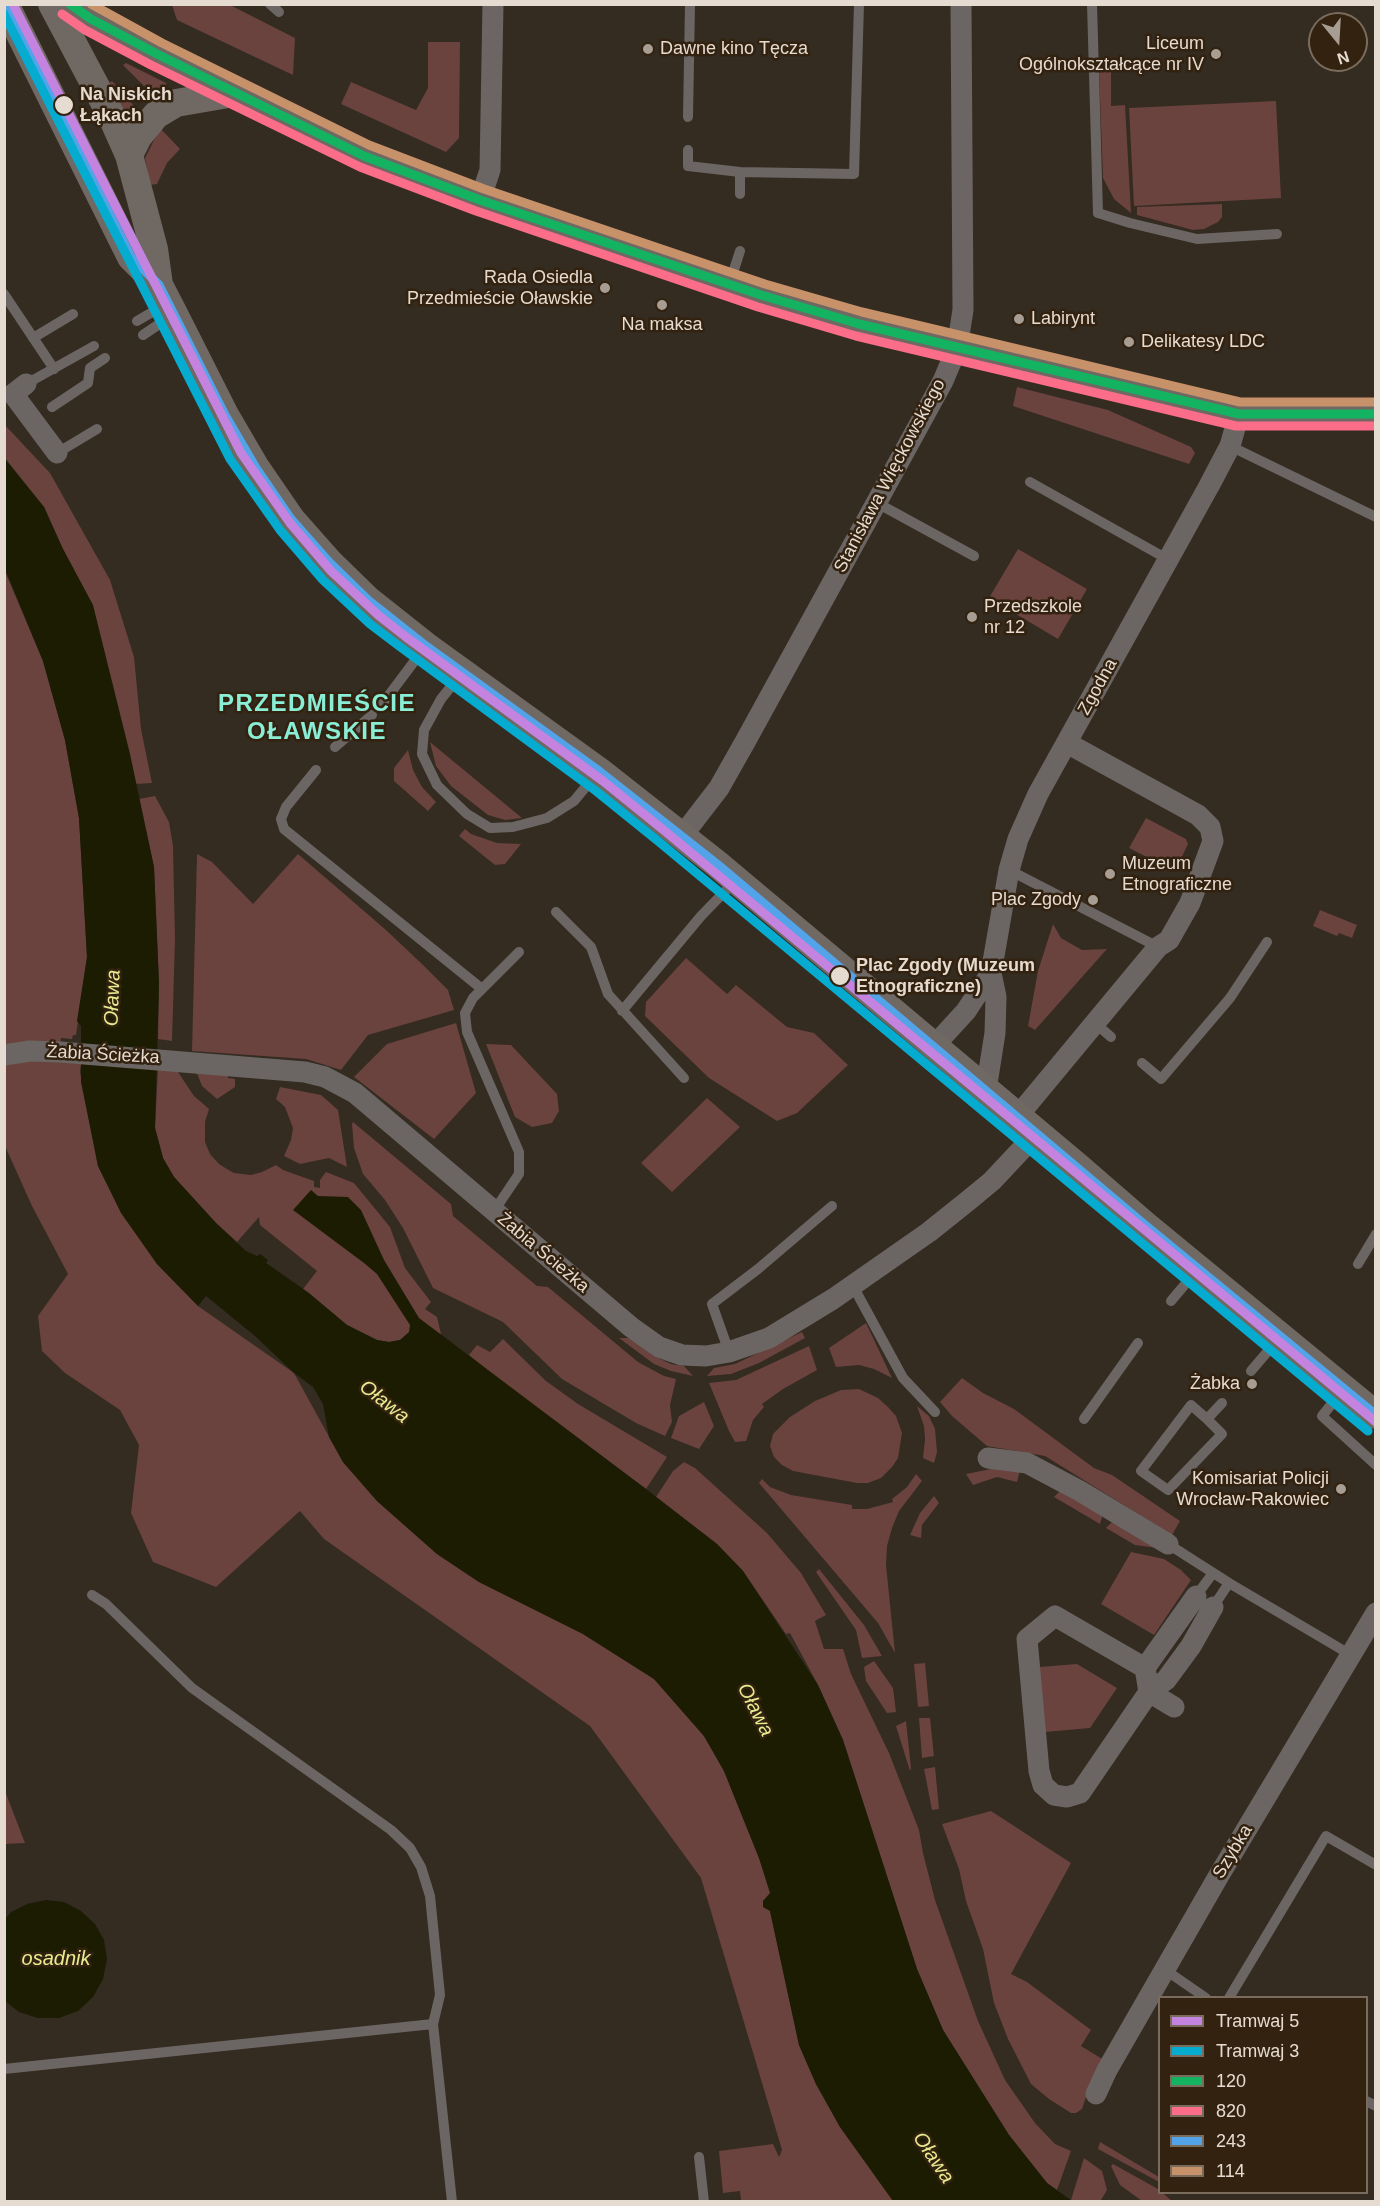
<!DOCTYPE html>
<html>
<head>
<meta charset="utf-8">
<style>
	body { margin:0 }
	#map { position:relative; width:1380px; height:2206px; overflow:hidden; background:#342b21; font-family:Arial,sans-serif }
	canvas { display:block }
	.frame { position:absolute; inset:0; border:6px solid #e6dbd0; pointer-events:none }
	.legend { position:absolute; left:1158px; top:1996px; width:210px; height:198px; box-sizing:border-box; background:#32220f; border:2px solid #7a6c5c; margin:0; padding:8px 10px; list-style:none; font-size:18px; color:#e6dbd0 }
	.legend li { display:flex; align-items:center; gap:12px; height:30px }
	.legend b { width:30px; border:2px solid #7a6c5c }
	.north { position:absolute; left:1308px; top:12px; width:60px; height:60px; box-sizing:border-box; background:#32220f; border:2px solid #7a6c5c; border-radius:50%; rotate:162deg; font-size:16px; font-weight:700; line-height:24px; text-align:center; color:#e6dbd0 }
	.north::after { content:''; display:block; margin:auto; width:21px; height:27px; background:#a89d93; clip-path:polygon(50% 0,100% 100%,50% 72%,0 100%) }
</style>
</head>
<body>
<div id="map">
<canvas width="1380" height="2206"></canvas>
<div class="frame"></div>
<ul class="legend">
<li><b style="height:8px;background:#c483df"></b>Tramwaj 5</li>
<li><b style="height:8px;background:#06acd0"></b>Tramwaj 3</li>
<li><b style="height:8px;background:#13b361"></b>120</li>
<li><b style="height:8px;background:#fb6d88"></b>820</li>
<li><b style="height:8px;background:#53a3e8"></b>243</li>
<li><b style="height:8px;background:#c7916a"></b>114</li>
</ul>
<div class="north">N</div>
</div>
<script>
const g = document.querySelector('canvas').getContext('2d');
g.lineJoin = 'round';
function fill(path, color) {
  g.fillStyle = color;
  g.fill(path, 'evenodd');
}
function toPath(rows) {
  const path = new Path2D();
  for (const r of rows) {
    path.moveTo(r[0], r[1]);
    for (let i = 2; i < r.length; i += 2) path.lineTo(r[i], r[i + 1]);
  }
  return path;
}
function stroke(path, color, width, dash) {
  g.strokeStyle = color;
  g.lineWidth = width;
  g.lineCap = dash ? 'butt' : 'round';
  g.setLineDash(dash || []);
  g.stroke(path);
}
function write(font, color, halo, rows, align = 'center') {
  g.font = font + ' Arial,sans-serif';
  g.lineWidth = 5;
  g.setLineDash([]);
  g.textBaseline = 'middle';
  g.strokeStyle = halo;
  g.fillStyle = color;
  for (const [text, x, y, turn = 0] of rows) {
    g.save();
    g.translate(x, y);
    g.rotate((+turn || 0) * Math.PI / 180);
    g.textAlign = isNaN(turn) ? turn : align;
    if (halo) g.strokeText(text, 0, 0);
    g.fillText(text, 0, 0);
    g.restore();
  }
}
const green = toPath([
	[172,5,230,5,295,38,293,75,177,20],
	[428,42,460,42,459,138,446,152,341,104,351,82,416,110,428,88],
	[1111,60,1111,106,1125,105,1131,213,1114,199,1103,178,1099,71,1100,66],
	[126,63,166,83,167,91,156,98,123,65],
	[112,81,131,102,139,114,132,124,130,125,109,83],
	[1276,101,1281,198,1134,206,1129,108],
	[160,128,180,149,167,163,157,184,150,185,145,158],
	[1222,204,1222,217,1218,222,1204,229,1193,230,1137,215,1137,207],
	[1017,387,1108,410,1191,447,1195,453,1189,464,1013,406],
	[4,424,50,473,110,580,134,657,141,729,152,783,135,784,113,690,62,547,44,507,5,458],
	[1018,549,1087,589,1058,639,989,598],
	[4,569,43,661,65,740,79,818,87,957,76,1035,73,1035,72,1039,61,1038,59,1062,81,1064,80,1072,98,1166,121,1212,157,1264,198,1306,294,1373,343,1462,377,1501,437,1554,479,1582,583,1634,654,1679,704,1736,724,1771,759,1858,771,1893,763,1901,770,1911,799,2045,816,2084,840,2127,893,2201,741,2201,740,2191,723,2193,719,2151,773,2144,779,2157,782,2150,701,1878,590,1726,324,1539,300,1511,216,1587,153,1562,131,1513,139,1445,120,1410,65,1373,42,1351,38,1316,68,1274,32,1206,5,1146],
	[430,742,522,818,505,820,488,815,451,786,436,766],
	[408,750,413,770,422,787,436,802,428,811,394,781,394,768],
	[155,796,169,822,173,846,175,939,172,1041,158,1039,159,984,154,867,139,799],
	[1146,818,1186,839,1188,844,1175,871,1129,848],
	[465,829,471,834,497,843,521,844,505,864,495,865,459,836],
	[197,854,212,862,253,904,298,854,386,930,422,964,448,990,454,1010,368,1035,341,1070,306,1059,192,1051],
	[1320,910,1357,925,1352,938,1339,933,1337,936,1313,926],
	[1053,924,1061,938,1082,950,1107,949,1035,1030,1028,1026,1038,971],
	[686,958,727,994,736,985,787,1027,814,1033,848,1065,797,1113,777,1121,709,1078,645,1016,646,1002],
	[456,1023,476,1093,434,1139,354,1077,387,1044],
	[486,1044,511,1045,557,1094,559,1111,552,1123,532,1127,515,1117],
	[158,1068,178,1072,194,1096,209,1109,205,1122,205,1142,210,1154,219,1164,227,1169,234,1173,251,1175,262,1172,276,1165,283,1170,314,1181,314,1187,320,1188,320,1180,326,1172,354,1183,390,1227,405,1268,431,1302,425,1309,437,1317,441,1334,419,1332,400,1340,389,1342,377,1340,347,1325,303,1289,317,1271,260,1225,259,1217,237,1242,216,1223,174,1177,163,1158,155,1128],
	[196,1071,228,1075,228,1078,235,1079,235,1087,217,1099,202,1086],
	[280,1087,321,1095,338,1110,347,1167,329,1158,300,1164,284,1156,291,1140,293,1128,285,1107,276,1099],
	[707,1098,740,1127,672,1192,641,1163],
	[353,1122,451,1204,453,1216,537,1286,548,1287,638,1362,664,1376,676,1379,670,1405,672,1422,665,1436,636,1423,562,1379,503,1322,433,1288,403,1228,385,1200,363,1174,354,1148,352,1124],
	[866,1323,892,1378,874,1369,859,1365,836,1367,829,1348],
	[802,1332,805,1338,759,1363,731,1374,707,1376,714,1368,735,1364],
	[619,1338,631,1338,652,1355,671,1364,684,1366,693,1376,671,1371,654,1364],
	[503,1339,546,1381,578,1404,667,1457,646,1489,497,1378,469,1355,477,1345,490,1352],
	[809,1346,817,1370,783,1389,762,1404,764,1407,753,1420,746,1441,735,1442,729,1431,709,1383,736,1380],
	[962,1378,983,1393,1014,1409,1094,1468,1112,1475,1180,1521,1172,1535,1045,1456,987,1446,952,1416,940,1402],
	[859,1389,878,1398,888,1407,896,1416,902,1433,898,1458,892,1467,881,1478,868,1483,857,1483,793,1471,782,1465,774,1457,770,1446,773,1434,790,1417,815,1401,841,1390],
	[704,1402,714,1426,699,1449,671,1438,679,1416],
	[917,1406,929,1416,935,1429,937,1452,934,1463,923,1458,925,1439,924,1426],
	[684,1462,695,1468,767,1533,801,1573,826,1615,815,1621,824,1649,843,1649,851,1674,889,1753,919,1830,923,1853,935,1900,978,2021,1005,2080,1035,2123,1055,2144,1071,2151,1057,2190,1047,2183,1009,2135,943,2030,917,1969,843,1740,818,1685,790,1633,786,1634,743,1571,717,1544,656,1497,673,1471],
	[996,1468,1020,1470,1017,1482,997,1477,973,1485,966,1474],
	[916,1474,922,1481,899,1511,892,1528,887,1546,886,1565,895,1653,878,1623,759,1483,762,1479,770,1487,791,1495,852,1505,852,1509,867,1509,893,1502,892,1499,907,1487],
	[1062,1489,1103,1514,1100,1524,1054,1497],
	[934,1496,939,1503,922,1525,921,1538,910,1535,920,1513],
	[1114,1520,1157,1548,1135,1545,1106,1528],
	[1131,1552,1164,1559,1181,1570,1191,1580,1154,1635,1101,1604],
	[819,1569,864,1625,882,1656,862,1658,856,1630,816,1572],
	[874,1661,893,1688,896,1712,887,1713,866,1681,864,1667],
	[925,1663,929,1706,918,1707,914,1664],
	[1077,1664,1117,1688,1090,1728,1045,1732,1039,1667],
	[919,1718,930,1718,934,1756,922,1758],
	[906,1721,911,1768,910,1771,896,1726],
	[935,1767,939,1809,932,1810,924,1769],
	[4,1791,5,1791,25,1843,5,1844],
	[991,1811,1071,1863,1011,1974,1027,1982,1091,2030,1081,2046,1104,2060,1090,2085,1082,2109,1076,2113,1071,2113,1049,2099,1031,2084,1008,2039,994,2003,983,1949,966,1901,959,1869,942,1824],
	[1100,2142,1159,2177,1159,2182,1098,2149],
	[1084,2158,1102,2171,1107,2190,1101,2200,1102,2201,1071,2200],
	[1113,2164,1158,2189,1172,2201,1142,2201,1120,2185,1111,2166]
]);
const water = toPath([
	[4,458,44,507,62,547,93,605,130,754,154,867,159,984,155,1128,163,1158,174,1177,216,1223,246,1251,257,1256,260,1254,268,1260,266,1263,309,1293,347,1325,377,1340,389,1342,400,1340,409,1332,410,1325,377,1274,364,1263,293,1210,311,1190,318,1196,348,1197,361,1210,384,1260,419,1318,646,1489,717,1544,743,1571,818,1685,843,1740,917,1969,943,2030,1009,2135,1047,2183,1072,2201,893,2201,840,2127,816,2084,799,2045,770,1911,763,1907,763,1901,770,1893,759,1858,724,1771,704,1736,654,1679,583,1634,479,1582,437,1554,377,1501,343,1462,329,1437,323,1404,313,1387,294,1373,255,1336,206,1296,198,1306,157,1264,121,1213,98,1166,81,1082,81,1026,77,1021,87,957,79,818,65,740,43,661,5,569],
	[46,1900,64,1902,81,1911,95,1924,104,1940,107,1959,103,1979,93,1997,78,2011,59,2018,38,2018,19,2012,5,2001,5,1919,11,1912,27,1904]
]);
const lane = toPath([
	[270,4,279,12],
	[1092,4,1098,213,1130,223,1197,239,1277,234],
	[688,117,690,4],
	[688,150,688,166,740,172,854,174,859,4],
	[740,194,740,172],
	[730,282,740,251],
	[4,294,54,369],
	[137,321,168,303],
	[143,335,174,314],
	[33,338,73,314],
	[26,384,94,346],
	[52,407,88,383,90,368,105,358],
	[1230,446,1376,517],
	[57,453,97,429],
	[1030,482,1169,560],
	[877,503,974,556],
	[462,673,441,699,424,730,422,754,437,785,467,814,490,828,513,827,547,818,574,801,598,772],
	[380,707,425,647],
	[335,747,372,715],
	[316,770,286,807,281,819,284,829,482,989],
	[1009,870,1158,947],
	[556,912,591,947,608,994,684,1078],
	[622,1011,701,916,736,880],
	[1095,1023,1111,1037],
	[1142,1063,1161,1079,1230,998,1267,942],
	[494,1211,519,1174,519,1152,467,1032,465,1013,473,998,519,952],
	[1358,1264,1376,1234],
	[853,1286,903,1378,935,1412],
	[1171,1301,1198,1269],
	[729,1352,712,1304,758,1269,832,1206],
	[1251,1371,1280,1337],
	[1343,1390,1322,1416,1376,1465],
	[1084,1419,1138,1343],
	[1207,1419,1222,1434,1168,1490,1141,1471,1191,1405,1207,1419,1222,1403],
	[1168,1544,1229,1583,1351,1655],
	[92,1595,106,1604,192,1688,391,1830,410,1848,421,1867,430,1896,440,1995,433,2024],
	[1196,1596,1213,1573],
	[1213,1607,1229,1583],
	[1164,1969,1206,1998],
	[1229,1998,1326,1836,1376,1865],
	[4,2069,433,2024,452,2202],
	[1366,2101,1376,2106],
	[699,2157,704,2202]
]);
const street = toPath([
	[480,200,490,170,493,4],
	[26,384,13,394,57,453],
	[682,836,719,788,745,742,896,467,943,381,957,348,963,310,961,4],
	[934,1046,966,1011,991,973],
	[4,1055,30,1051,60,1052,305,1072,325,1077,355,1093,631,1327,659,1347,682,1355,706,1356,729,1352,769,1338,833,1299,929,1232,969,1200,992,1181,1037,1133],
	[986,1090,995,1033,996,997,991,973,1009,870,1018,839,1038,794,1209,486,1230,446,1239,414],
	[1017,1117,1158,947,1169,940,1190,903,1213,841,1210,827,1198,815,1067,743],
	[988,1458,1027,1463,1080,1491,1168,1544],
	[1145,1668,1055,1616,1027,1639,1039,1771,1043,1785,1054,1795,1067,1797,1080,1793,1149,1692,1145,1668,1196,1596],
	[1174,1707,1149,1692,1166,1680,1191,1646,1213,1607],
	[1096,2094,1107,2070,1218,1877,1376,1613]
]);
const secondary = toPath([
	[5,4,131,257,159,285],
	[52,4,112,117,129,155,154,249,159,285,176,318,225,415,256,468,291,519,329,562,368,600,426,646,599,771,717,864,1078,1167,1145,1225,1376,1415],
	[69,4,91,19,157,54,364,156,480,200,761,295,859,324,1239,414,1376,414],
	[129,155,138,137,156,115,176,103,234,93]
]);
const bus1 = toPath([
	[70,4,91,19,157,54,364,156,480,200,761,295,859,324,1239,414,1376,414]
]);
const bus2 = toPath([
	[62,14,85,30,151,65,360,167,476,211,758,307,856,336,1236,426,1376,426]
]);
const bus3 = toPath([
	[5,4,131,257,159,285,225,415,256,468,291,519,329,562,368,600,426,646,599,771,717,864,1145,1225,1376,1415]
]);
const bus4 = toPath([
	[91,4,162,43,369,145,484,189,765,284,862,312,1240,402,1376,402]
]);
const tram1 = toPath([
	[13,4,241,453,290,523,331,571,378,615,406,637,603,781,666,832,1376,1422]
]);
const tram2 = toPath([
	[4,14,230,459,280,530,323,580,370,624,399,646,596,791,658,841,1368,1431]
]);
const markers = [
	[648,49,6,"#a89d93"],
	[1216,54,6,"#a89d93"],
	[64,105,10,"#e6dbd0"],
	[605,288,6,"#a89d93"],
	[662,305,6,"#a89d93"],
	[1019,319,6,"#a89d93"],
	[1129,342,6,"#a89d93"],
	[972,617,6,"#a89d93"],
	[1110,874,6,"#a89d93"],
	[1093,900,6,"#a89d93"],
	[840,976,10,"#e6dbd0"],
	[1252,1384,6,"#a89d93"],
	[1341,1489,6,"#a89d93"]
];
const poiNames = [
	["Liceum",1204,44],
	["Ogólnokształcące nr IV",1204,65],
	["Dawne kino Tęcza",660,49,"left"],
	["Rada Osiedla",593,278],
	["Przedmieście Oławskie",593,299],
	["Labirynt",1031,319,"left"],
	["Na maksa",662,325,"center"],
	["Delikatesy LDC",1141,342,"left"],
	["Przedszkole",984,607,"left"],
	["nr 12",984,628,"left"],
	["Muzeum",1122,864,"left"],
	["Etnograficzne",1122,885,"left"],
	["Plac Zgody",1081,900],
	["Żabka",1240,1384],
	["Komisariat Policji",1329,1479],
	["Wrocław-Rakowiec",1329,1500]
];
const stopNames = [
	["Na Niskich",80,95],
	["Łąkach",80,116],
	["Plac Zgody (Muzeum",856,966],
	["Etnograficzne)",856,987]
];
const streetNames = [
	["Stanisława Więckowskiego",890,476,-62],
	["Zgodna",1098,687,-61],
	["Żabia Ścieżka",103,1055,3],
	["Żabia Ścieżka",543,1253,40],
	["Szybka",1233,1852,-59]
];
const waterNames = [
	["Oława",113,998,-88],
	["Oława",384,1402,38],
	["Oława",755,1710,63],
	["osadnik",56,1959],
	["Oława",933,2158,56]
];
const districtNames = [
	["PRZEDMIEŚCIE",317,704],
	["OŁAWSKIE",317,732]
];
fill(green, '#6a423e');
fill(water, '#1c1c03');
stroke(lane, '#6b6663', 10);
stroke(street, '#6b6663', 21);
stroke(secondary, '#6f6863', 28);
stroke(bus1, '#13b361', 9);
stroke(bus2, '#fb6d88', 9);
stroke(bus3, '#53a3e8', 9);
stroke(bus4, '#c7916a', 9);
stroke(tram1, '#c483df', 9);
stroke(tram2, '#06acd0', 9);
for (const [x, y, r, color] of markers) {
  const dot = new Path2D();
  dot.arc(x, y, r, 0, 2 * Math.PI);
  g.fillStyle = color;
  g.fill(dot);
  stroke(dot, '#32220f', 2);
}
write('18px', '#e6dbd0', '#32220f', poiNames, 'right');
write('bold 18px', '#e6dbd0', '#32220f', stopNames, 'left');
write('18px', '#e6dbd0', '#32220f', streetNames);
write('italic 20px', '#e6ec8f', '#32220f', waterNames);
g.letterSpacing = '1.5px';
write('bold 24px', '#8aedd5', '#32220f', districtNames);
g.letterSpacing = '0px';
</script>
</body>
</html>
